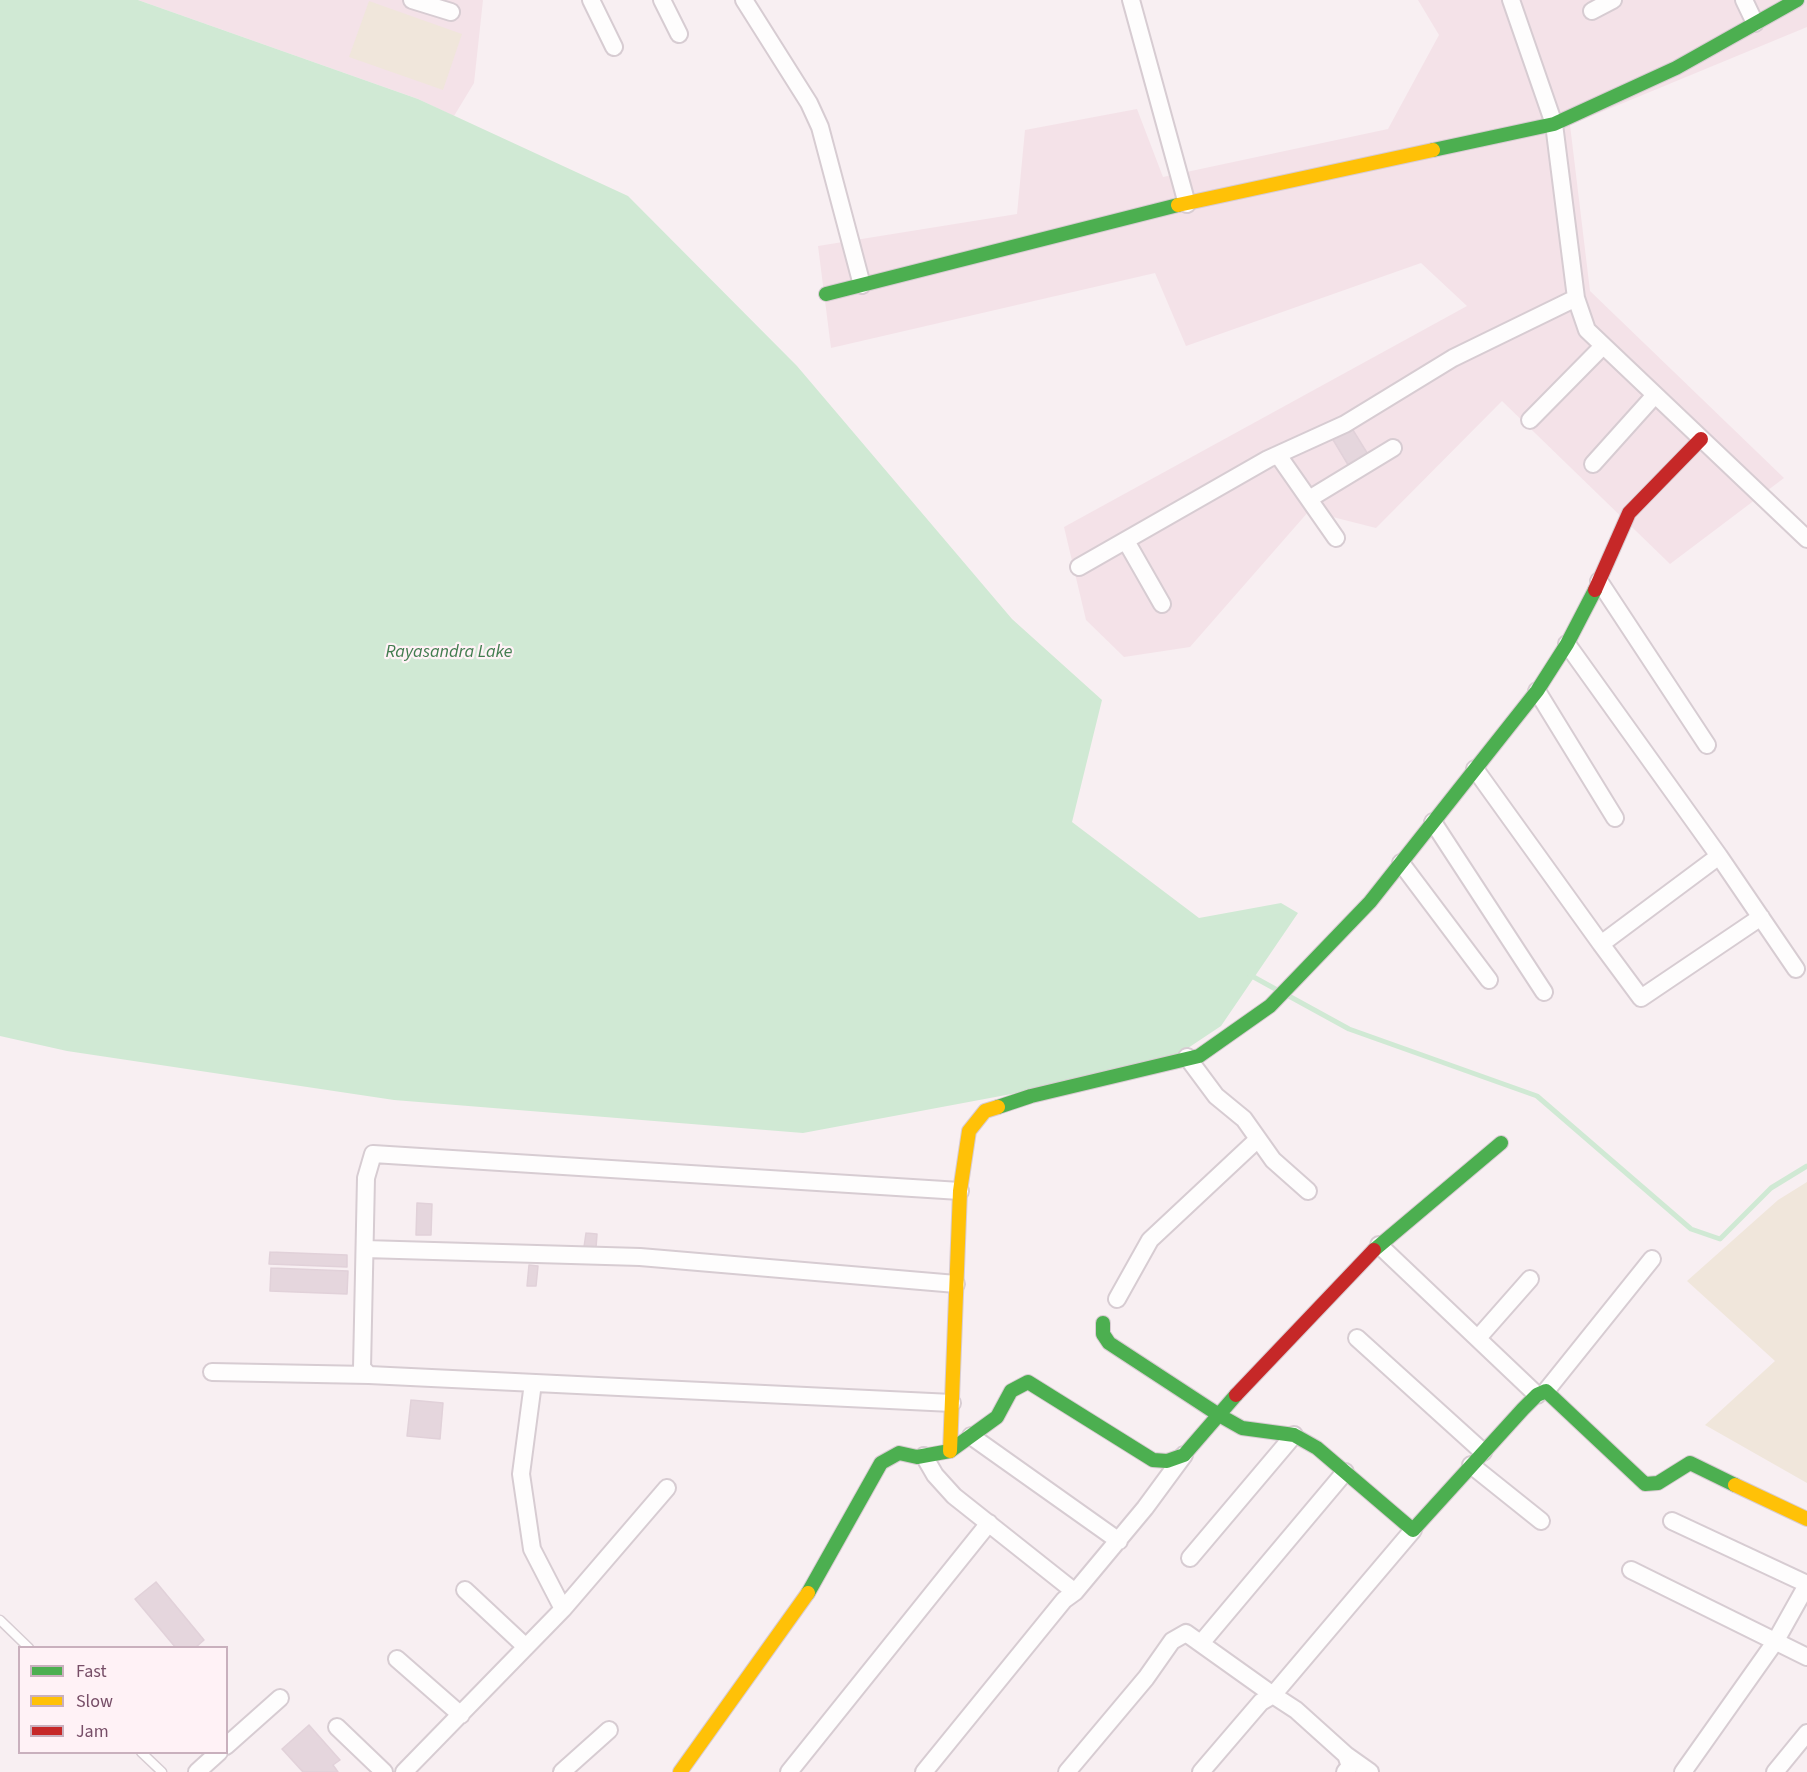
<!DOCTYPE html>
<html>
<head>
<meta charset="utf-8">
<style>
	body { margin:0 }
	#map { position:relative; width:1807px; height:1772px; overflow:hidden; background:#f8eff2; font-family:"Source Sans 3",sans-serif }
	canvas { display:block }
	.legend { position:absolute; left:18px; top:1646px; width:210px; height:108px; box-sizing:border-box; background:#fff2f6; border:2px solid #c9b0bd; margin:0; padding:8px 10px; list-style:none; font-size:18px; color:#774e67 }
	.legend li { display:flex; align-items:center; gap:12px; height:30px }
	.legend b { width:30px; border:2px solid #c9b0bd }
</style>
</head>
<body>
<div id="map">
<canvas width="1807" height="1772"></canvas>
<ul class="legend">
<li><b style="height:8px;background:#4caf50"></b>Fast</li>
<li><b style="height:8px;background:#ffc107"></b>Slow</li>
<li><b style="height:8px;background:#c62828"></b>Jam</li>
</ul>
</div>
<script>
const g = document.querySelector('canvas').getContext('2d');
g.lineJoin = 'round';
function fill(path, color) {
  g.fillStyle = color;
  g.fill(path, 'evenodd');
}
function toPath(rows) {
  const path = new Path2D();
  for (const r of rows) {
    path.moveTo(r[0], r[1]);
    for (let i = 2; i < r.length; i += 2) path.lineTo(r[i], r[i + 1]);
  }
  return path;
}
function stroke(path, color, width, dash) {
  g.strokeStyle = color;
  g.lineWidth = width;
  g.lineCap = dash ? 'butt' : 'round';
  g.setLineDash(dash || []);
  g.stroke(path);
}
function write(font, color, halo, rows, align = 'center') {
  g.font = font + ' "Source Sans 3",sans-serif';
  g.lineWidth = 4.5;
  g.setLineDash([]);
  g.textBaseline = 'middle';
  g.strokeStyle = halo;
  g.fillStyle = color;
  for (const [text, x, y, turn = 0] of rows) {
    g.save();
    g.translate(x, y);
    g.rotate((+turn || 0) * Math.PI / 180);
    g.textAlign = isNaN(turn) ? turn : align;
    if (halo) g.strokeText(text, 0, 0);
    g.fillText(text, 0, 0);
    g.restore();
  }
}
const residential = toPath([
	[138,0,483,0,474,83,454,116,418,99],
	[1418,0,1807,0,1807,27,1570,125,1590,291,1784,478,1670,564,1502,401,1376,528,1309,511,1190,647,1124,657,1086,620,1064,527,1467,306,1421,263,1186,346,1155,273,831,348,818,246,1017,214,1025,130,1137,109,1163,177,1388,129,1439,35]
]);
const green = toPath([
	[369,1,462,34,443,90,349,57],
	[1807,1182,1807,1483,1705,1425,1775,1361,1687,1281,1778,1200]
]);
const water = toPath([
	[0,0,138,0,418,99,628,196,797,366,1012,619,1102,700,1072,822,1199,918,1281,903,1298,913,1221,1026,1161,1066,803,1133,394,1100,67,1051,0,1036]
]);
const stream = toPath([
	[1250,975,1279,991],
	[1287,995,1349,1029,1537,1096,1691,1229,1720,1239,1771,1188,1807,1166]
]);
const building = toPath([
	[1351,427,1369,456,1350,468,1332,438,1351,427],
	[417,1203,432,1204,431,1235,416,1235,417,1203],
	[586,1233,597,1234,596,1248,584,1247,586,1233],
	[270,1252,347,1255,347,1267,269,1264,270,1252],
	[529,1265,538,1266,536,1286,527,1286,529,1265],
	[271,1268,348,1271,347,1294,270,1291,271,1268],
	[411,1400,443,1403,440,1439,407,1436,411,1400],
	[156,1582,204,1640,195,1648,176,1648,135,1599,156,1582],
	[309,1725,340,1760,333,1765,338,1772,303,1772,282,1749,309,1725]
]);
const lane = toPath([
	[0,1620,29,1648],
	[141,1752,162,1772]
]);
const street = toPath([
	[412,0,451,12],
	[591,0,614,47],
	[662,0,679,34],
	[744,0,809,103,820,127,862,285],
	[1131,0,1187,204],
	[1511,0,1554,124,1576,298,1587,330,1807,539],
	[1744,0,1755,23],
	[1592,11,1613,0],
	[1530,420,1603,346],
	[1278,455,1336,538],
	[1593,464,1655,395],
	[1309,499,1393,448],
	[1126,541,1162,604],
	[1079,567,1268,459,1345,424,1453,358,1576,298],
	[1599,581,1707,745],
	[1537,691,1615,818],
	[1475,769,1601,944,1719,856,1567,644],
	[1433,822,1544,992],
	[1719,856,1796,969],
	[1401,863,1489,980],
	[1601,944,1641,998,1761,917],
	[1187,1057,1216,1096,1244,1119,1273,1160,1308,1191],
	[1379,1245,1537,1395],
	[365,1249,640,1257,956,1284],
	[1117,1299,1150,1240,1258,1139],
	[1357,1338,1483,1452],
	[1478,1338,1530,1279],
	[212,1372,369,1375,952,1403],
	[369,1375,362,1368,366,1178,373,1154,960,1191],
	[533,1383,521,1474,532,1549,563,1609],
	[1546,1391,1652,1259],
	[971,1436,1119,1541],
	[924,1456,935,1475,954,1496,1075,1592,1064,1600,924,1772],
	[1471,1465,1541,1521],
	[1672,1521,1807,1584],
	[1190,1558,1294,1435],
	[1631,1570,1807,1657],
	[465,1590,526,1647],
	[1075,1592,1145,1508,1184,1455],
	[1202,1642,1345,1472],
	[397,1659,461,1715],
	[337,1727,384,1772],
	[226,1746,280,1698],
	[1346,1755,1370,1772],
	[197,1772,219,1752],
	[404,1772,563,1609,667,1488],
	[562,1772,609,1730],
	[789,1772,989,1523],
	[1067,1772,1146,1678,1172,1641,1186,1633,1273,1695,1413,1530],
	[1201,1772,1261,1702,1273,1695,1296,1710,1346,1755,1350,1766,1345,1772],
	[1683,1772,1775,1642,1807,1585],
	[1775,1772,1807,1733]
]);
const fast = toPath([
	[1433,150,1554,124,1676,68,1797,0],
	[826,294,1178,205],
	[998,1107,1031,1096,1199,1056,1270,1006,1370,902,1537,691,1567,644,1595,590],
	[1374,1250,1501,1143],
	[1103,1323,1103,1334,1109,1343,1219,1415,1242,1428,1294,1435,1317,1448,1413,1530,1523,1409,1537,1395,1546,1391,1645,1484,1658,1483,1690,1463,1735,1485],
	[808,1593,881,1463,899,1453,917,1457,950,1451,997,1417,1011,1391,1028,1382,1153,1460,1167,1461,1184,1455,1236,1395]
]);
const slow = toPath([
	[1178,205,1433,150],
	[950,1451,960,1191,969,1131,985,1111,998,1107],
	[1735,1485,1807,1519],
	[680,1772,808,1593]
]);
const jam = toPath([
	[1595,590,1629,513,1701,439],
	[1236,1395,1374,1250]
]);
const waterNames = [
	["Rayasandra Lake",449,653]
];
fill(residential, '#f4e2e8');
fill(green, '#f0e6db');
fill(water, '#d0e9d4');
stroke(stream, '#d0e9d4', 5);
fill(building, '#e5d6dd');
stroke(building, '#e1d1d9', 1.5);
stroke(lane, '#d7ccd2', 11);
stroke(street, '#d7ccd2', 20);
stroke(fast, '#d8ccd2', 16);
stroke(slow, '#d8ccd2', 16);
stroke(jam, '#d8ccd2', 16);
stroke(lane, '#fefdfd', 8);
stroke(street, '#fefdfd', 16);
stroke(fast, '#4caf50', 14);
stroke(slow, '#ffc107', 14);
stroke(jam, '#c62828', 14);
write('italic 18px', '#417c4e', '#fff2f6', waterNames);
</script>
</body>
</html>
